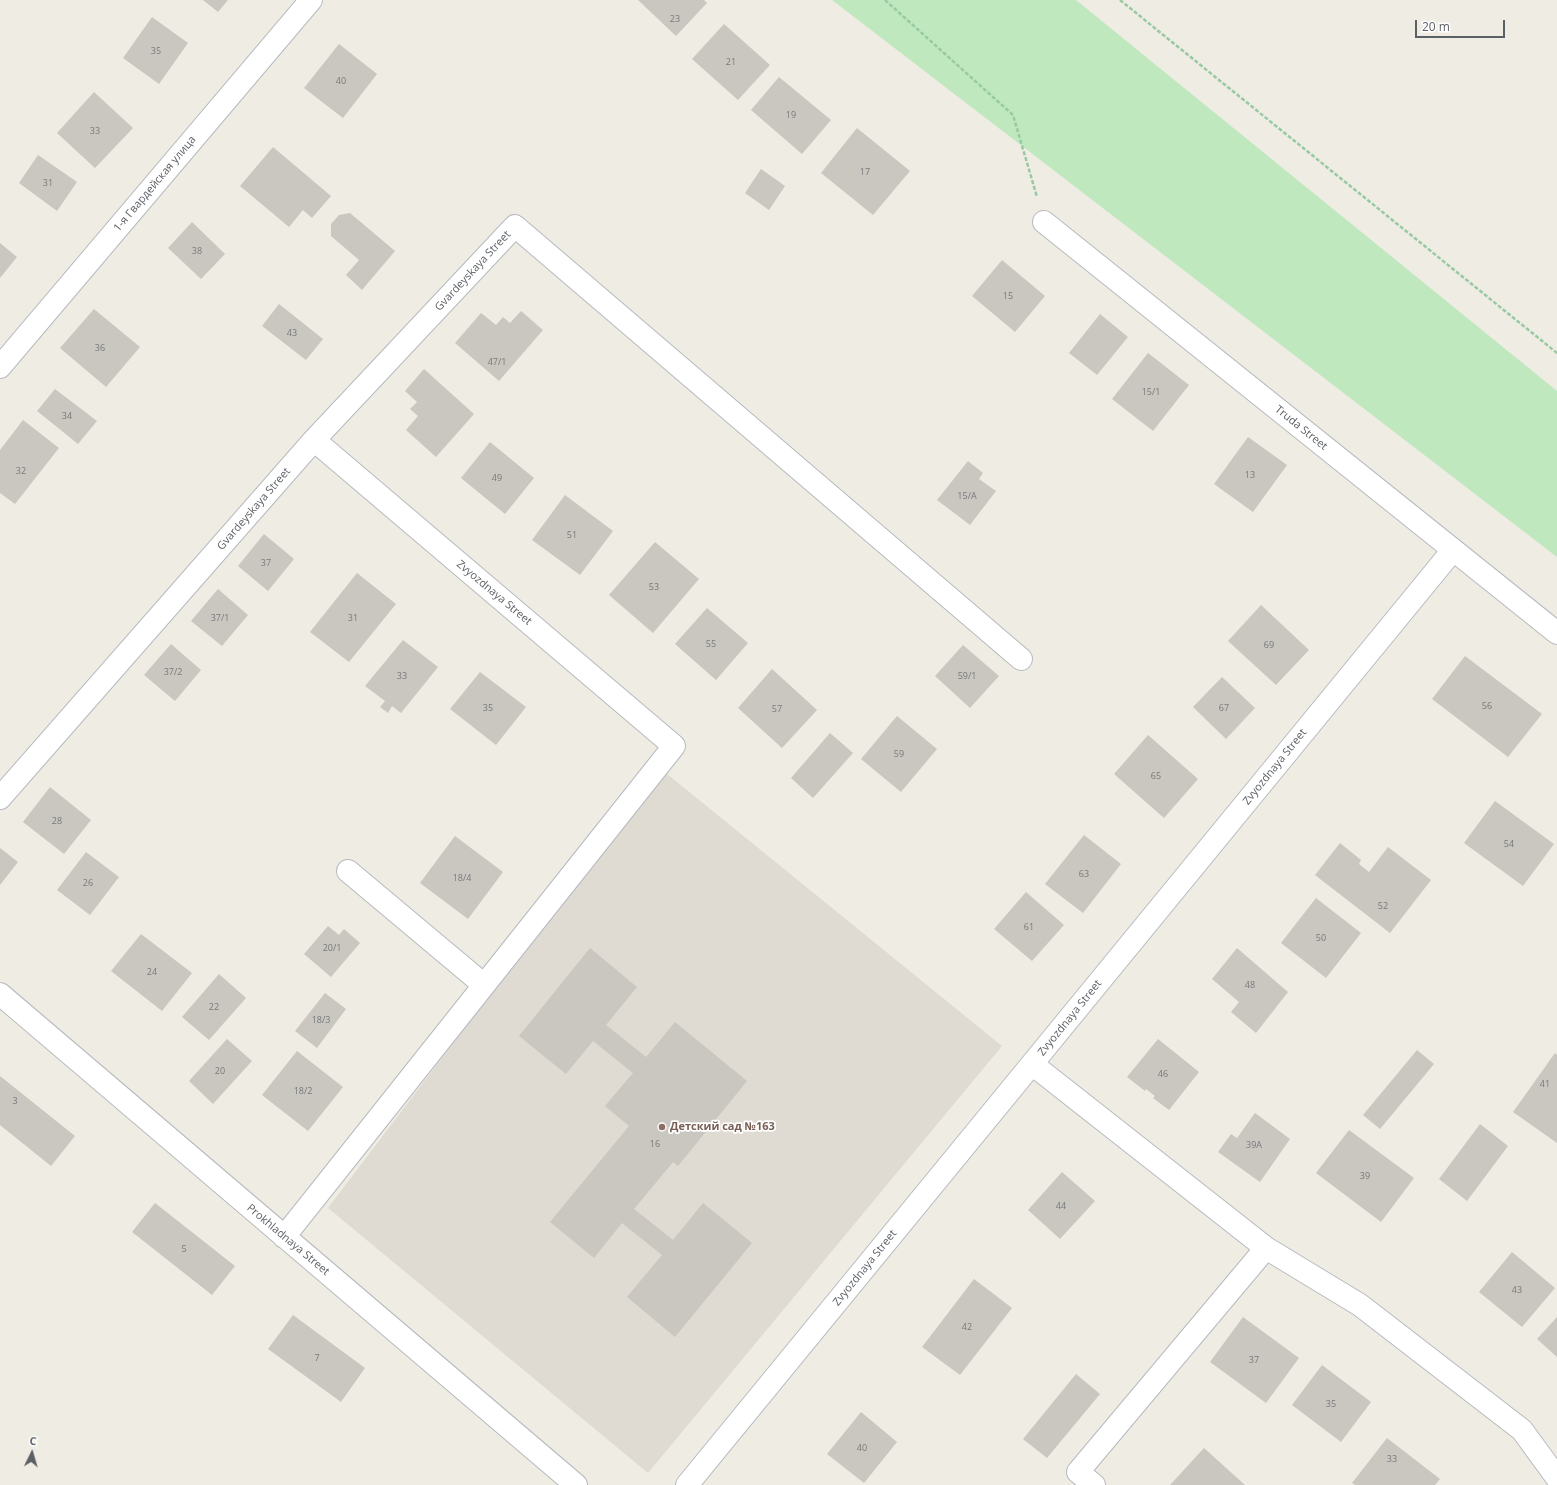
<!DOCTYPE html>
<html>
<head>
<meta charset="utf-8">
<style>
	body { margin:0 }
	#map { position:relative; width:1557px; height:1485px; overflow:hidden; background:#efece3; font-family:"Open Sans",sans-serif }
	canvas { display:block }
	.north { position:absolute; left:12px; top:1433px; width:40px; height:40px; -webkit-text-stroke:3px #fff; paint-order:stroke; rotate:5deg; font-size:11px; font-weight:700; line-height:16px; text-align:center; color:#5b6065 }
	.north::after { content:''; display:block; margin:auto; width:14px; height:18px; background:#5b6065; clip-path:polygon(50% 0,100% 100%,50% 72%,0 100%) }
	.scale { position:absolute; left:1415px; top:20px; width:90px; height:18px; box-sizing:border-box; border:2px solid #5b6065; border-top:0; padding-left:5px; font-size:12px; line-height:14px; white-space:nowrap; color:#5b6065; -webkit-text-stroke:3px #fff; paint-order:stroke }
</style>
</head>
<body>
<div id="map">
<canvas width="1557" height="1485"></canvas>
<div class="north">С</div>
<div class="scale">20 m</div>
</div>
<script>
const g = document.querySelector('canvas').getContext('2d');
g.lineJoin = 'round';
function fill(path, color) {
  g.fillStyle = color;
  g.fill(path, 'evenodd');
}
function toPath(rows) {
  const path = new Path2D();
  for (const r of rows) {
    path.moveTo(r[0], r[1]);
    for (let i = 2; i < r.length; i += 2) path.lineTo(r[i], r[i + 1]);
  }
  return path;
}
function stroke(path, color, width, dash) {
  g.strokeStyle = color;
  g.lineWidth = width;
  g.lineCap = dash ? 'butt' : 'round';
  g.setLineDash(dash || []);
  g.stroke(path);
}
function write(font, color, halo, rows, align = 'center') {
  g.font = font + ' "Open Sans",sans-serif';
  g.lineWidth = 3.5;
  g.setLineDash([]);
  g.textBaseline = 'middle';
  g.strokeStyle = halo;
  g.fillStyle = color;
  for (const [text, x, y, turn = 0] of rows) {
    g.save();
    g.translate(x, y);
    g.rotate((+turn || 0) * Math.PI / 180);
    g.textAlign = isNaN(turn) ? turn : align;
    if (halo) g.strokeText(text, 0, 0);
    g.fillText(text, 0, 0);
    g.restore();
  }
}
const education = toPath([
	[661,769,1002,1046,648,1473,328,1208]
]);
const green = toPath([
	[832,0,1076,0,1557,391,1557,557]
]);
const building = toPath([
	[203,0,228,0,218,12],
	[638,0,704,0,707,3,676,36],
	[152,17,188,43,159,84,123,58],
	[724,24,770,65,738,100,692,59],
	[339,44,377,74,343,118,304,88],
	[779,77,831,120,802,154,751,110],
	[94,92,133,128,95,168,57,133],
	[857,128,910,171,873,215,821,173],
	[273,147,331,196,312,218,303,210,289,227,240,186],
	[38,155,77,182,57,211,19,183],
	[761,169,785,186,769,210,745,193],
	[350,213,395,251,362,290,346,275,359,260,331,236,331,224,339,215],
	[192,222,225,254,201,279,168,248],
	[0,243,17,257,0,278],
	[1002,260,1045,296,1015,332,972,296],
	[279,304,323,339,306,360,262,326],
	[94,309,140,347,106,387,60,348],
	[521,311,543,330,499,381,455,343,481,313,496,325,503,317,510,323],
	[1100,314,1128,337,1097,375,1069,353],
	[1148,353,1189,385,1153,431,1112,399],
	[424,369,474,414,436,457,406,430,418,416,410,409,417,402,405,391],
	[55,389,97,421,78,444,37,411],
	[23,420,59,448,15,504,0,493,0,450],
	[1248,437,1287,465,1253,512,1214,484],
	[490,442,534,478,505,514,461,478],
	[968,461,983,473,979,479,996,491,970,525,937,500],
	[565,495,613,531,580,575,532,540],
	[264,534,294,559,268,591,238,566],
	[655,542,699,579,653,633,609,595],
	[357,573,396,604,349,662,310,632],
	[218,589,248,615,222,646,191,621],
	[1261,605,1309,650,1276,685,1228,641],
	[707,608,748,643,716,680,675,644],
	[403,640,438,667,401,713,392,706,388,713,380,707,385,701,365,686],
	[171,644,201,670,175,701,144,675],
	[963,645,999,676,970,708,935,676],
	[1465,656,1542,714,1508,757,1432,699],
	[772,669,817,710,782,748,738,708],
	[480,672,526,707,496,745,450,709],
	[1222,677,1255,708,1226,739,1193,707],
	[897,716,937,749,901,792,861,759],
	[830,733,853,753,813,798,791,778],
	[1148,735,1198,779,1164,818,1114,774],
	[50,787,91,820,64,854,23,822],
	[1495,801,1554,844,1523,886,1464,843],
	[1084,835,1121,864,1083,913,1045,884],
	[455,836,503,872,468,919,420,883],
	[1340,843,1361,860,1359,864,1369,872,1388,847,1431,880,1390,933,1315,875],
	[0,848,18,862,0,885],
	[86,852,119,877,90,915,57,890],
	[1026,892,1064,925,1032,961,994,929],
	[1316,898,1361,933,1326,978,1281,943],
	[328,926,339,935,344,929,360,943,331,977,304,954],
	[141,934,192,973,162,1011,111,971],
	[590,948,637,987,606,1025,646,1057,675,1022,747,1081,678,1166,673,1162,634,1209,673,1240,703,1203,752,1243,675,1337,627,1297,662,1255,622,1223,594,1258,550,1222,629,1126,605,1106,633,1073,593,1041,566,1074,519,1036],
	[1237,948,1288,992,1256,1033,1231,1012,1239,1002,1212,979],
	[219,974,246,998,209,1040,182,1017],
	[325,993,346,1009,317,1048,295,1031],
	[227,1039,252,1061,213,1104,189,1081],
	[1158,1039,1199,1072,1169,1110,1153,1098,1155,1096,1146,1089,1145,1091,1127,1077],
	[1417,1050,1434,1064,1380,1129,1363,1115],
	[297,1051,343,1087,308,1131,262,1095],
	[1555,1053,1557,1055,1557,1143,1513,1112],
	[0,1076,75,1136,51,1166,0,1125],
	[1255,1113,1290,1139,1260,1182,1218,1152,1231,1134,1237,1138],
	[1480,1124,1508,1146,1467,1201,1439,1179],
	[1349,1130,1414,1178,1381,1222,1316,1173],
	[1062,1172,1095,1201,1060,1239,1028,1210],
	[155,1203,235,1266,212,1295,132,1232],
	[1512,1252,1555,1288,1522,1327,1479,1292],
	[974,1279,1012,1308,960,1375,922,1347],
	[293,1315,365,1368,341,1402,268,1349],
	[1243,1317,1299,1358,1266,1403,1210,1362],
	[1557,1317,1557,1357,1537,1339],
	[1322,1365,1371,1402,1341,1442,1292,1405],
	[1076,1374,1100,1394,1047,1458,1023,1439],
	[861,1412,897,1442,864,1483,827,1454],
	[1387,1438,1440,1479,1435,1485,1355,1485,1352,1483],
	[1204,1448,1245,1485,1170,1485]
]);
const path = toPath([
	[885,0,1013,115,1037,197],
	[1120,0,1557,353]
]);
const minor = toPath([
	[1044,222,1557,633],
	[0,367,311,0],
	[0,798,314,440,515,226,1021,659],
	[348,871,484,985],
	[0,994,576,1485],
	[1032,1064,1266,1248,1360,1305,1522,1430,1557,1478],
	[284,1237,674,746,314,440],
	[687,1485,1453,550],
	[1094,1485,1078,1472,1266,1248]
]);
const markers = [
	[662,1127,4,"#8d6e63"]
];
const numberNames = [
	["23",675,19],
	["35",156,51],
	["21",731,62],
	["40",341,81],
	["19",791,115],
	["33",95,131],
	["17",865,172],
	["31",48,183],
	["38",197,251],
	["15",1008,296],
	["43",292,333],
	["36",100,348],
	["47/1",497,362],
	["15/1",1151,392],
	["34",67,416],
	["32",21,471],
	["13",1250,475],
	["49",497,478],
	["15/А",967,496],
	["51",572,535],
	["37",266,563],
	["53",654,587],
	["37/1",220,618],
	["31",353,618],
	["55",711,644],
	["69",1269,645],
	["37/2",173,672],
	["33",402,676],
	["59/1",967,676],
	["56",1487,706],
	["35",488,708],
	["67",1224,708],
	["57",777,709],
	["59",899,754],
	["65",1156,776],
	["28",57,821],
	["54",1509,844],
	["63",1084,874],
	["18/4",462,878],
	["26",88,883],
	["52",1383,906],
	["61",1029,927],
	["50",1321,938],
	["20/1",332,948],
	["24",152,972],
	["48",1250,985],
	["22",214,1007],
	["18/3",321,1020],
	["20",220,1071],
	["46",1163,1074],
	["41",1545,1084],
	["18/2",303,1091],
	["3",15,1101],
	["16",655,1144],
	["39А",1254,1145],
	["39",1365,1176],
	["44",1061,1206],
	["5",184,1249],
	["43",1517,1290],
	["42",967,1327],
	["7",317,1358],
	["37",1254,1360],
	["35",1331,1404],
	["40",862,1448],
	["33",1392,1459]
];
const streetNames = [
	["1-я Гвардейская улица",155,184,-50],
	["Gvardeyskaya Street",473,271,-47],
	["Truda Street",1301,428,39],
	["Gvardeyskaya Street",254,509,-49],
	["Zvyozdnaya Street",494,593,40],
	["Zvyozdnaya Street",1275,767,-51],
	["Zvyozdnaya Street",1070,1018,-51],
	["Prokhladnaya Street",288,1240,40],
	["Zvyozdnaya Street",865,1268,-51]
];
const educationNames = [
	["Детский cад №163",670,1127]
];
fill(education, '#dfdbd2');
fill(green, '#c0e8bf');
fill(building, '#cac6c0');
stroke(minor, '#b6babe', 24);
stroke(path, '#97c9a3', 2.5, [4, 2]);
stroke(minor, '#fff', 22);
for (const [x, y, r, color] of markers) {
  const dot = new Path2D();
  dot.arc(x, y, r, 0, 2 * Math.PI);
  g.fillStyle = color;
  g.fill(dot);
  stroke(dot, '#fff', 1.5);
}
write('9px', '#777a7c', null, numberNames);
write('11px', '#5b6065', '#fff', streetNames);
write('bold 11px', '#785e54', '#fff', educationNames, 'left');
</script>
</body>
</html>
